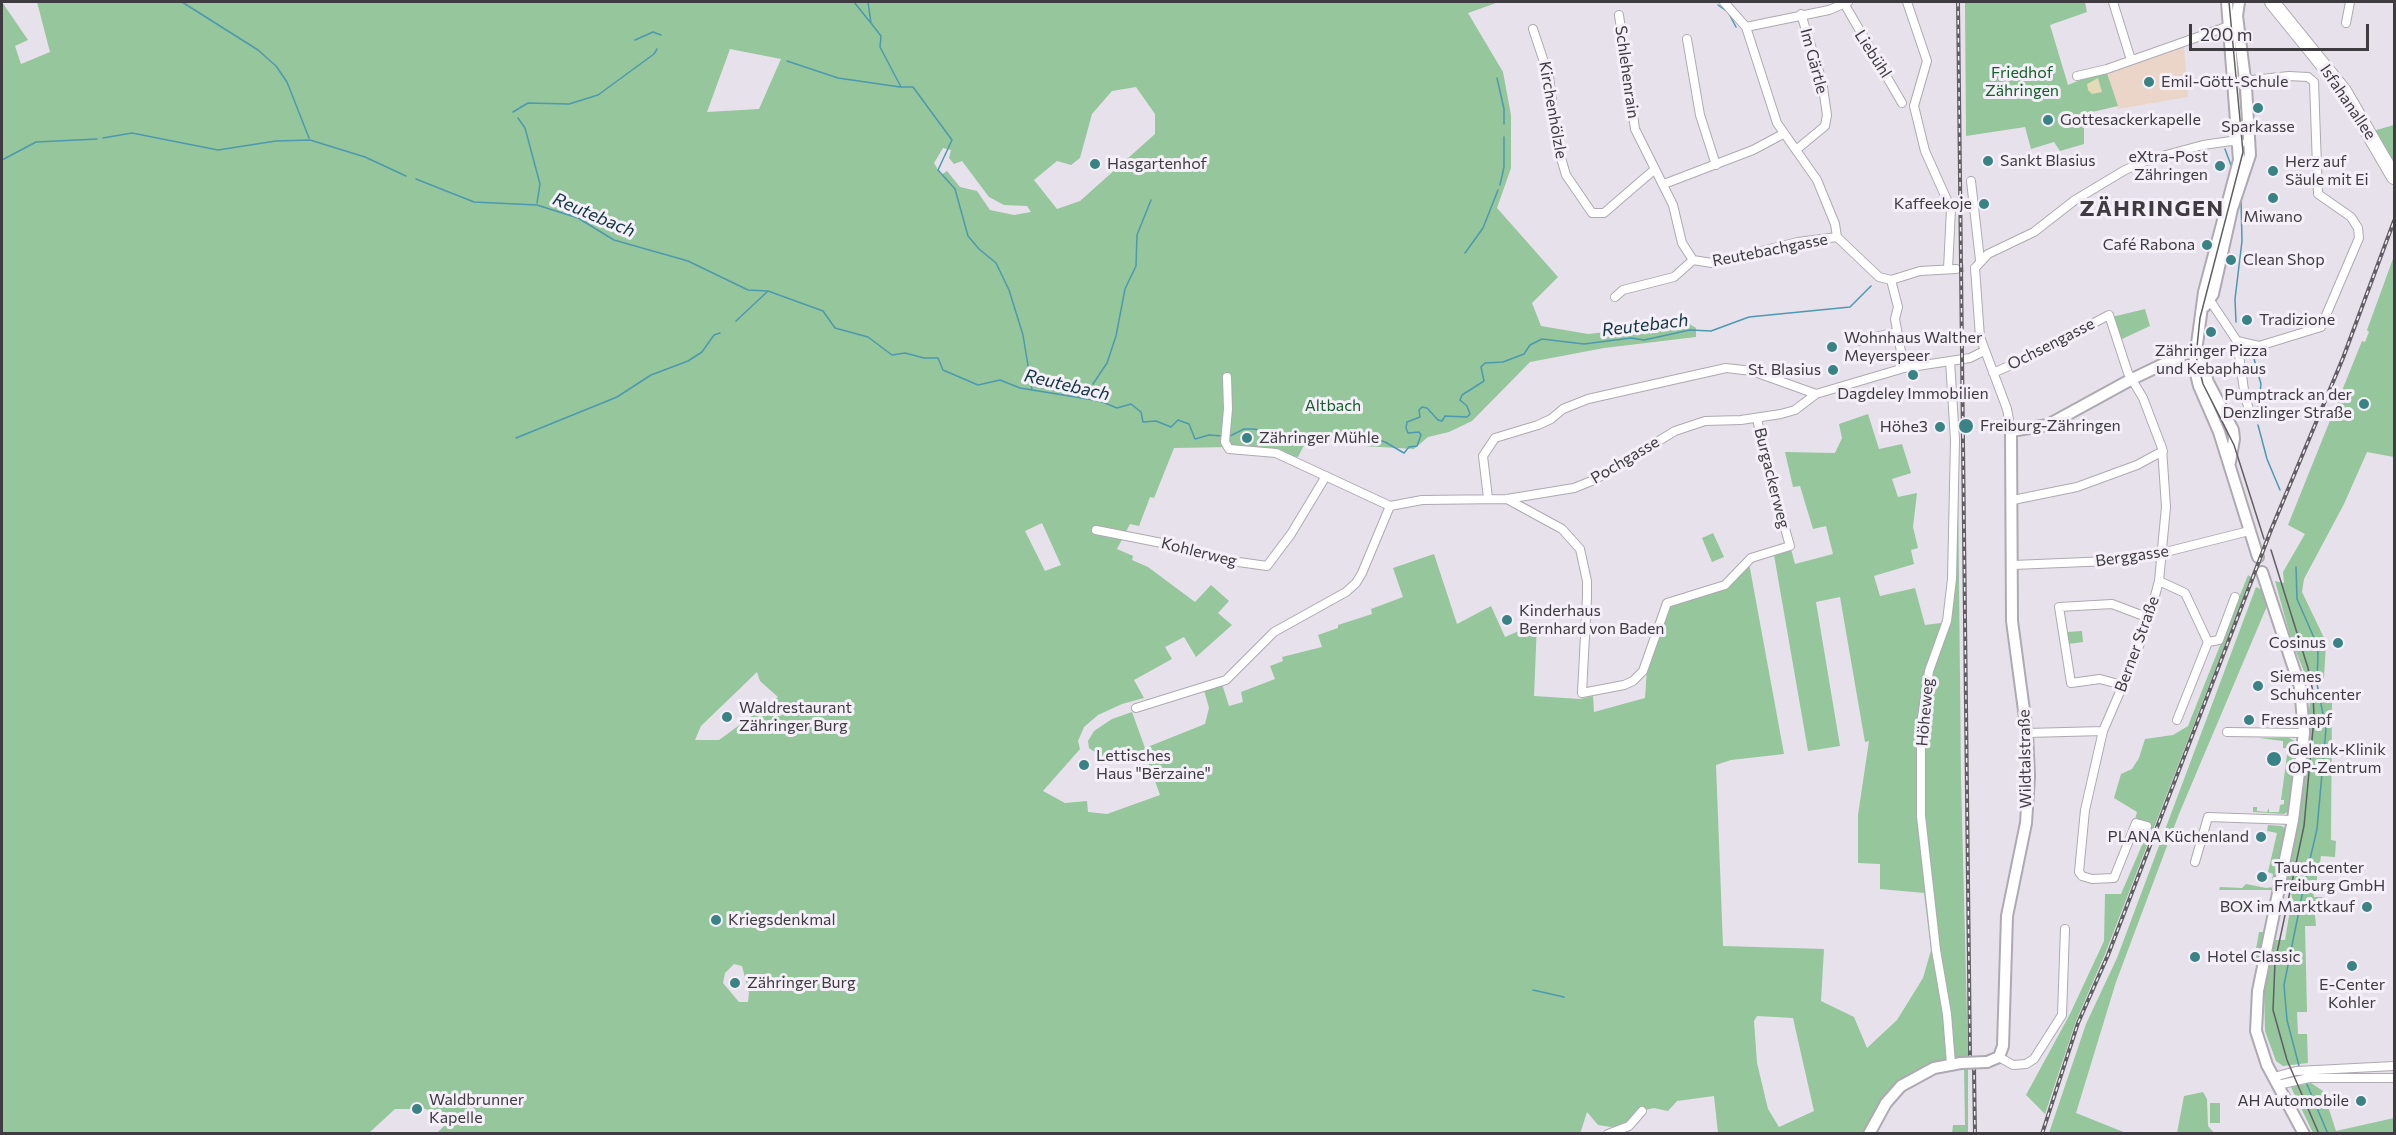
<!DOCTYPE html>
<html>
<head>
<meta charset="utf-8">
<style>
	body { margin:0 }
	#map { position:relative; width:2396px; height:1135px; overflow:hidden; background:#e7e1eb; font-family:Commissioner,sans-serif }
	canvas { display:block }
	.frame { position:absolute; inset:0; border:3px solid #3e3c40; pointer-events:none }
	.scale { position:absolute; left:2189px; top:24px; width:180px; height:27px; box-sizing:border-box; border:3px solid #3e3c40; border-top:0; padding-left:8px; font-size:18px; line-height:21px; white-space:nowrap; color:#3e3c40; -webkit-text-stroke:4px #f4eff8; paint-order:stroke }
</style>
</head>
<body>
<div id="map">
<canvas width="2396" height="1135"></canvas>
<div class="frame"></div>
<div class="scale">200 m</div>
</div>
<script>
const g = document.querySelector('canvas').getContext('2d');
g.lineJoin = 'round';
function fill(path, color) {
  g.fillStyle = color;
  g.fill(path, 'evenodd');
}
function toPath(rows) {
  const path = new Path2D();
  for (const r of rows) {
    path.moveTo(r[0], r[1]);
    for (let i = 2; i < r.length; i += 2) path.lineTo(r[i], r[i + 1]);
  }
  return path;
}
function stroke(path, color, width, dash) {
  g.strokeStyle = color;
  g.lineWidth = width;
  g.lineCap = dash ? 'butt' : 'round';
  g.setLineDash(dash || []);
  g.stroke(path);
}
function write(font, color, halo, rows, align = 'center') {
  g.font = font + ' Commissioner,sans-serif';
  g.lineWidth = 6;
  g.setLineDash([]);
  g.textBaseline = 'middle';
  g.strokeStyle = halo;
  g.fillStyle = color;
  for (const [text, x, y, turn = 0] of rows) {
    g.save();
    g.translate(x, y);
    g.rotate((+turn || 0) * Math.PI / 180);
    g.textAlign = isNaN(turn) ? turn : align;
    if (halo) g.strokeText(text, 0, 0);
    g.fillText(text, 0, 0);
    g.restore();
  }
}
const education = toPath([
	[2184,46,2188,97,2118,109,2107,73]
]);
const green = toPath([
	[2,2,28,40,15,46,21,64,50,52,37,2,1499,2,1468,13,1503,72,1511,115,1511,168,1497,208,1558,277,1532,303,1541,326,1588,334,1688,323,1696,328,1696,337,1604,348,1530,362,1472,421,1449,432,1428,437,1414,449,1363,446,1340,433,1318,436,1303,447,1298,457,1231,447,1174,448,1154,498,1150,497,1139,526,1130,524,1117,549,1133,556,1132,560,1148,567,1195,602,1211,585,1229,601,1218,613,1232,625,1196,657,1184,637,1165,647,1172,659,1134,680,1144,698,1122,704,1098,715,1084,727,1078,741,1080,749,1043,791,1065,803,1087,801,1088,812,1107,814,1160,795,1148,762,1130,762,1099,755,1089,748,1088,741,1094,731,1112,719,1132,712,1145,748,1205,724,1209,708,1204,690,1222,684,1229,706,1243,702,1241,692,1275,679,1270,666,1283,661,1282,657,1322,647,1318,635,1338,628,1338,625,1372,614,1371,609,1403,597,1393,568,1434,554,1457,624,1491,606,1505,637,1537,623,1534,696,1580,699,1593,696,1594,712,1645,698,1647,669,1668,606,1713,593,1732,584,1749,563,1784,754,1731,760,1716,765,1723,946,1824,949,1821,1001,1854,1017,1867,1048,1897,1020,1923,978,1931,950,1924,893,1880,889,1880,864,1858,863,1858,815,1869,741,1865,742,1840,597,1816,602,1840,746,1808,751,1774,555,1791,549,1795,564,1833,554,1826,526,1813,529,1800,486,1793,487,1785,452,1835,453,1842,438,1839,424,1868,414,1879,449,1902,444,1911,473,1892,479,1898,497,1917,493,1913,527,1918,548,1911,550,1914,564,1874,576,1880,596,1915,588,1925,625,1949,622,1958,483,1961,777,1968,1058,1909,1086,1891,1103,1874,1133,1718,1133,1714,1096,1677,1101,1668,1111,1654,1108,1640,1111,1626,1125,1611,1127,1598,1125,1587,1112,1580,1134,436,1134,446,1124,436,1113,415,1105,413,1109,395,1109,369,1133,2,1134],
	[730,49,781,59,759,109,707,112],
	[1136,87,1155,114,1155,134,1080,201,1057,209,1034,180,1057,161,1071,165,1080,158,1092,114,1112,91],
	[943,148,951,150,949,158,954,164,962,161,989,197,1004,205,1027,206,1031,212,1014,215,990,210,977,191,960,187,947,171,941,175,934,163],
	[1042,523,1061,565,1045,571,1025,531],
	[757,672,760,681,778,697,719,740,695,740,701,726],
	[734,964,742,966,749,993,748,1002,739,1002,723,983,725,973],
	[1757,1016,1793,1018,1814,1111,1779,1127,1768,1109,1757,1063,1754,1021],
	[1965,2,2085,2,2087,12,2050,25,2068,85,2102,71,2107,73,2118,106,2079,115,2084,128,2084,144,2060,151,2054,142,2031,149,2025,127,1966,136],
	[2394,125,2394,170,2373,131],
	[2394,256,2394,457,2367,452,2344,504,2304,579,2302,592,2326,642,2324,678,2318,683,2309,684,2291,639,2275,581,2284,583,2283,572,2305,534,2288,525,2362,341,2365,342,2369,332,2367,330],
	[2145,309,2150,326,2122,339,2112,317],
	[1713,533,1724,557,1712,562,1702,538],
	[2248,575,2251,577,2105,954,2076,1021,2045,1114,2026,1095,2070,1014,2104,941,2105,894,2121,894,2151,824,2135,819,2137,812,2114,798,2121,774,2132,769,2139,758,2145,739,2173,735,2188,726],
	[2256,587,2262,590,2267,606,2179,814,2116,982,2076,1113,2126,1133,2049,1133,2086,1024,2117,958],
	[2082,631,2083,642,2068,644,2067,632],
	[2332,695,2331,840,2336,841,2335,857,2321,856,2320,863,2317,864,2317,880,2322,881,2322,889,2313,889,2314,897,2326,897,2326,914,2315,915,2316,926,2305,926,2307,1012,2297,1012,2298,1034,2307,1034,2308,1063,2283,1066,2276,1061,2265,1031,2264,990,2272,943,2275,940,2285,940,2292,898,2291,892,2284,891,2298,824,2310,700],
	[2259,738,2289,738,2295,741,2289,811,2284,814,2253,812,2253,807,2257,807,2257,811,2267,812,2269,808,2269,812,2279,812,2280,805,2284,804,2284,800,2281,800,2288,748,2283,748,2283,741],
	[2268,825,2282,826,2286,830,2275,881,2272,880,2273,874,2268,872,2277,833,2267,831],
	[2246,884,2266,888,2274,887,2272,890,2219,890,2220,887,2242,888],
	[2259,932,2265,932,2257,966,2254,960],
	[1964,1066,1968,1066,1968,1133,1952,1134,1953,1125,1965,1125],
	[2311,1083,2323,1091,2336,1131,2394,1118,2394,1133,2313,1133,2291,1087],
	[2203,1092,2207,1099,2208,1126,2214,1133,2177,1133,2184,1096],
	[2210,1103,2220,1103,2220,1123,2210,1123]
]);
const sand = toPath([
	[2098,78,2102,92,2092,94,2088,90,2087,84]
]);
const stream = toPath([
	[182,2,258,50,276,66,287,82,309,138],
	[854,2,870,22],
	[868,2,871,23,881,36,880,47,901,87,913,87,952,140,938,170,955,189,968,236,979,249,996,263,1009,290,1023,335,1032,390],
	[1718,5,1728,12,1736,27],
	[635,40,653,32,661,35],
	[787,61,838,78,900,87],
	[1497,78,1504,109,1504,124],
	[513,112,528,103,569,104,598,95,654,54,657,49],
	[518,118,525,128,540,184,537,203],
	[103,138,132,133,218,150,276,141,310,140,365,157,406,176],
	[2225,149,2232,168],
	[2,160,36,142,97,139],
	[416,179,474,202,537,205,578,218,614,240,688,261,748,290,768,291,823,311,835,328,868,337,892,355,905,353,924,358,938,358,943,370,978,385,1000,380,1020,388,1100,401,1117,408,1131,404,1141,412,1143,422,1156,421,1171,427,1178,420,1189,424,1195,439,1209,435,1223,436],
	[1500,185,1504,167,1504,137],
	[1465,253,1483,228,1498,190],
	[736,321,768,291],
	[2236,322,2235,299,2242,241,2241,199],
	[2253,355,2261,384,2258,408],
	[1093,384,1107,363,1116,336,1125,289,1136,266,1137,235,1151,200],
	[1081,398,1088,390],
	[2258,425,2267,459,2280,490],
	[1228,437,1244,429,1253,429,1275,432,1283,437,1286,444,1294,442,1302,434,1317,441,1355,433,1385,442,1404,453,1409,447,1417,446,1421,435,1419,432,1408,433,1406,428,1407,422,1420,417,1419,410,1422,407,1427,408,1438,420,1442,421,1445,416,1467,417,1470,414,1467,406,1460,400,1462,395,1484,381,1481,367,1485,363,1503,362,1524,354,1530,345,1542,339,1584,344,1631,338,1644,340,1690,330,1711,331,1749,317,1850,307,1871,286],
	[516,438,617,397,651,375,688,361,702,352,714,335,720,333],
	[2296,567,2297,599,2315,640,2318,653,2317,684,2326,729,2317,829,2304,885],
	[1533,990,1564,997],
	[2299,1066,2287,1020,2284,985,2303,891],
	[2306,1082,2328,1134]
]);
const streetTunnel = toPath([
	[1956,269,1967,268]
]);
const street = toPath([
	[1724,2,1746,27,1777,123,1817,180,1835,224,1837,237],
	[1907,2,1927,61,1914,106,1925,151,1951,209,1948,269],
	[2113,2,2131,60],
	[1845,5,1902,103],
	[1619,15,1635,129,1673,205,1682,243,1693,260],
	[2346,23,2350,2],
	[1746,27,1829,10,1848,2],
	[1533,29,1549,77,1558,148,1566,175,1592,213,1604,213,1655,169],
	[1687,39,1700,115,1716,165],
	[2077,76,2107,69,2229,26],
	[2233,82,2289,76,2308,77,2314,82,2318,194,2351,217,2358,228,2359,238,2321,327,2259,346,2237,341],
	[1796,150,1825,126,1827,115,1822,81,1801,14],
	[1971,181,1980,260],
	[1664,184,1753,150,1783,134],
	[1837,237,1879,277,1891,280,1920,271,1956,269],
	[1975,268,1988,254,2034,232,2075,200,2125,170,2151,159,2203,145,2231,141,2241,143],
	[1975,268,1980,337,2007,409,2011,431],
	[1891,280,1898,307,1895,319,1904,368],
	[2207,296,2237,341,2245,397,2250,412,2255,413],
	[1615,297,1623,290,1674,277,1693,260,1712,263,1798,242,1837,237],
	[1858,341,1897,332],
	[1950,361,1955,440,1952,579,1947,621,1929,671,1921,724,1921,816,1936,950,1947,1014,1951,1064],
	[1993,373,2027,358,2109,315,2128,373,2143,398,2162,448,2166,507,2159,581,2149,618,2135,657,2103,731],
	[1227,377,1228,409,1225,442,1229,449,1276,453,1390,506,1422,500,1507,499,1574,488,1594,480,1675,431,1705,421,1741,420,1781,414,1795,410,1816,394,1904,368,1970,358,1984,351],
	[1488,498,1483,456,1495,438,1538,425,1551,419,1563,409,1588,399,1726,368,1752,371,1816,394],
	[1507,499,1562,529,1580,549,1587,581,1587,597,1582,693,1624,685,1633,681,1643,671,1667,603,1725,585,1751,558,1790,546,1765,458,1757,418],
	[2013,500,2077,487,2137,465,2163,451],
	[1096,530,1172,545,1217,559,1267,566,1291,534,1326,476],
	[2013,565,2134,560,2249,531],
	[2159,581,2185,593,2208,642,2177,720],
	[2208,642,2219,640,2235,597],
	[2122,685,2100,679,2071,683,2059,607,2112,604,2149,618],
	[1136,708,1226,680,1274,632,1346,592,1356,583,1362,573,1390,506],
	[2227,732,2304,733],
	[2027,733,2103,731,2085,810,2079,872,2082,876,2092,879,2114,878,2136,823,2147,826],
	[2195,862,2208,817,2293,820],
	[1999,1057,2013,1065,2026,1064,2034,1059,2062,1015,2065,929],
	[2274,1077,2296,1071,2394,1066],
	[2278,1085,2309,1078,2393,1078],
	[1608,1134,1629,1126,1642,1111]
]);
const secondary = toPath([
	[2227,2,2239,160,2204,292,2194,366,2199,386,2219,432,2258,557],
	[2205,306,2213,294,2232,209,2250,155,2246,87,2237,16,2239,2],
	[2197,349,2208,382,2233,430,2234,439,2230,462],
	[2262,572,2300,687,2304,733,2293,820,2258,991,2256,1031,2267,1065,2304,1134],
	[1987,1062,1999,1057,2003,1046,2007,916,2026,823,2029,776,2027,733,2012,621,2011,431,2048,425,2132,379,2197,348],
	[1869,1134,1886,1103,1901,1086,1934,1068,1961,1063]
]);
const highway = toPath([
	[2272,2,2344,91,2394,177]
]);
const tram = toPath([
	[2229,2,2243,152,2200,318,2196,356,2203,384,2234,445,2264,539],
	[2271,550,2308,668,2313,692,2314,718,2304,826,2275,962,2273,1010,2287,1060,2319,1134]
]);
const rail = toPath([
	[1958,2,1970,1057],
	[1974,1066,1975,1134],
	[2042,1134,2078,1023,2108,955,2271,530,2343,358,2394,221]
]);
const secondaryBridge = toPath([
	[1961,1063,1987,1062]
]);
const markers = [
	[2149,82,6,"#3a8385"],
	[2258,108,6,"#3a8385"],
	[2048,120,6,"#3a8385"],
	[1988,161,6,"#3a8385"],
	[1095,164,6,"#3a8385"],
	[2220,166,6,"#3a8385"],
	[2273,171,6,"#3a8385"],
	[2273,198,6,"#3a8385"],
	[1984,204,6,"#3a8385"],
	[2207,245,6,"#3a8385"],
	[2231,260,6,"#3a8385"],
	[2247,320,6,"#3a8385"],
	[2211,332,6,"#3a8385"],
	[1832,347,6,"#3a8385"],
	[1833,370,6,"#3a8385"],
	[1913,375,6,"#3a8385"],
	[2364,404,6,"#3a8385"],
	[1966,426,8,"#3a8385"],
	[1940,427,6,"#3a8385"],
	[1247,438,6,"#3a8385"],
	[1507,620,6,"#3a8385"],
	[2338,643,6,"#3a8385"],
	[2258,686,6,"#3a8385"],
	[727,717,6,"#3a8385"],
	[2249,720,6,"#3a8385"],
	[2274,759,8,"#3a8385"],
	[1084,765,6,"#3a8385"],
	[2261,837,6,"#3a8385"],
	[2262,877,6,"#3a8385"],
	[2367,907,6,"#3a8385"],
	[716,920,6,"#3a8385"],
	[2195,957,6,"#3a8385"],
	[2352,966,6,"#3a8385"],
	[735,983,6,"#3a8385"],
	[2361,1101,6,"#3a8385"],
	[417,1109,6,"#3a8385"]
];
const streetNames = [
	["Liebühl",1873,54,57],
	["Im Gärtle",1814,61,75],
	["Schlehenrain",1627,72,82],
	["Isfahanallee",2348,102,56],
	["Kirchenhölzle",1553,110,80],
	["Reutebachgasse",1770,250,-11],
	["Ochsengasse",2051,344,-27],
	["Pochgasse",1625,460,-31],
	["Burgackerweg",1772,478,76],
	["Kohlerweg",1199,552,14],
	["Berggasse",2132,556,-8],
	["Berner Straße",2137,644,-70],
	["Höheweg",1925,712,-85],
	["Wildtalstraße",2025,759,-91]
];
const parkNames = [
	["Friedhof",2022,73],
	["Zähringen",2022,91],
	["Altbach",1333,406]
];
const poiNames = [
	["Emil-Gött-Schule",2161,82],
	["Gottesackerkapelle",2060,120],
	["Sparkasse",2258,127,"center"],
	["eXtra-Post",2208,157,"right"],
	["Zähringen",2208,175,"right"],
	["Sankt Blasius",2000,161],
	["Herz auf",2285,162],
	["Säule mit Ei",2285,180],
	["Hasgartenhof",1107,164],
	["Kaffeekoje",1972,204,"right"],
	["Miwano",2273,217,"center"],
	["Café Rabona",2195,245,"right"],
	["Clean Shop",2243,260],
	["Tradizione",2259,320],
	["Wohnhaus Walther",1844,338],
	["Meyerspeer",1844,356],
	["Zähringer Pizza",2211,351,"center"],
	["und Kebaphaus",2211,369,"center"],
	["St. Blasius",1821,370,"right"],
	["Dagdeley Immobilien",1913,394,"center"],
	["Pumptrack an der",2352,395,"right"],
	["Denzlinger Straße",2352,413,"right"],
	["Freiburg-Zähringen",1980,426],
	["Höhe3",1928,427,"right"],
	["Zähringer Mühle",1259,438],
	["Kinderhaus",1519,611],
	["Bernhard von Baden",1519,629],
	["Cosinus",2326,643,"right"],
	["Siemes",2270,677],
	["Schuhcenter",2270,695],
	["Waldrestaurant",739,708],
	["Zähringer Burg",739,726],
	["Fressnapf",2261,720],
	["Gelenk-Klinik",2288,750],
	["OP-Zentrum",2288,768],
	["Lettisches",1096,756],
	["Haus \"Bērzaine\"",1096,774],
	["PLANA Küchenland",2249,837,"right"],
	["Tauchcenter",2274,868],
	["Freiburg GmbH",2274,886],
	["BOX im Marktkauf",2355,907,"right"],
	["Kriegsdenkmal",728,920],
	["Hotel Classic",2207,957],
	["Zähringer Burg",747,983],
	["E-Center",2352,985,"center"],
	["Kohler",2352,1003,"center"],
	["Waldbrunner",429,1100],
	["Kapelle",429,1118],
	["AH Automobile",2349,1101,"right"]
];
const waterNames = [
	["Reutebach",594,215,23],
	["Reutebach",1645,325,-7],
	["Reutebach",1067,385,13]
];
const districtNames = [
	["ZÄHRINGEN",2152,209]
];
fill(education, '#ebd5c9');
fill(green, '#95c69c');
fill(sand, '#e4dab5');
stroke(stream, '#4d99af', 1.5);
stroke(streetTunnel, '#c5c0c9', 8, [8, 4]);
stroke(street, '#aea9b2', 10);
stroke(secondary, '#aea9b2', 14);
stroke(highway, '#aea9b2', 16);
stroke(street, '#fff', 8);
stroke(secondary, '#fff', 10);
stroke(highway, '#fff', 14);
stroke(tram, '#625f64', 1.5);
stroke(rail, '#625f64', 4);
stroke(rail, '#f4eff8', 1.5, [4.5]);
stroke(secondaryBridge, '#aea9b2', 14, []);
stroke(secondaryBridge, '#fff', 10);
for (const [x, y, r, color] of markers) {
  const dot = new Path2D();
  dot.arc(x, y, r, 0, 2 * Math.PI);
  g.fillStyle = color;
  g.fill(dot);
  stroke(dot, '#f4eff8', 2);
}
write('16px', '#3e3c40', '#f4eff8', streetNames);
write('16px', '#146029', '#f4eff8', parkNames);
write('16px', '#3e3c40', '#f4eff8', poiNames, 'left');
write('italic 18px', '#123640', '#f4eff8', waterNames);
g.letterSpacing = '1.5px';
write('bold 22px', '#3e3c40', '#f4eff8', districtNames);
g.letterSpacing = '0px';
</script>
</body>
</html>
